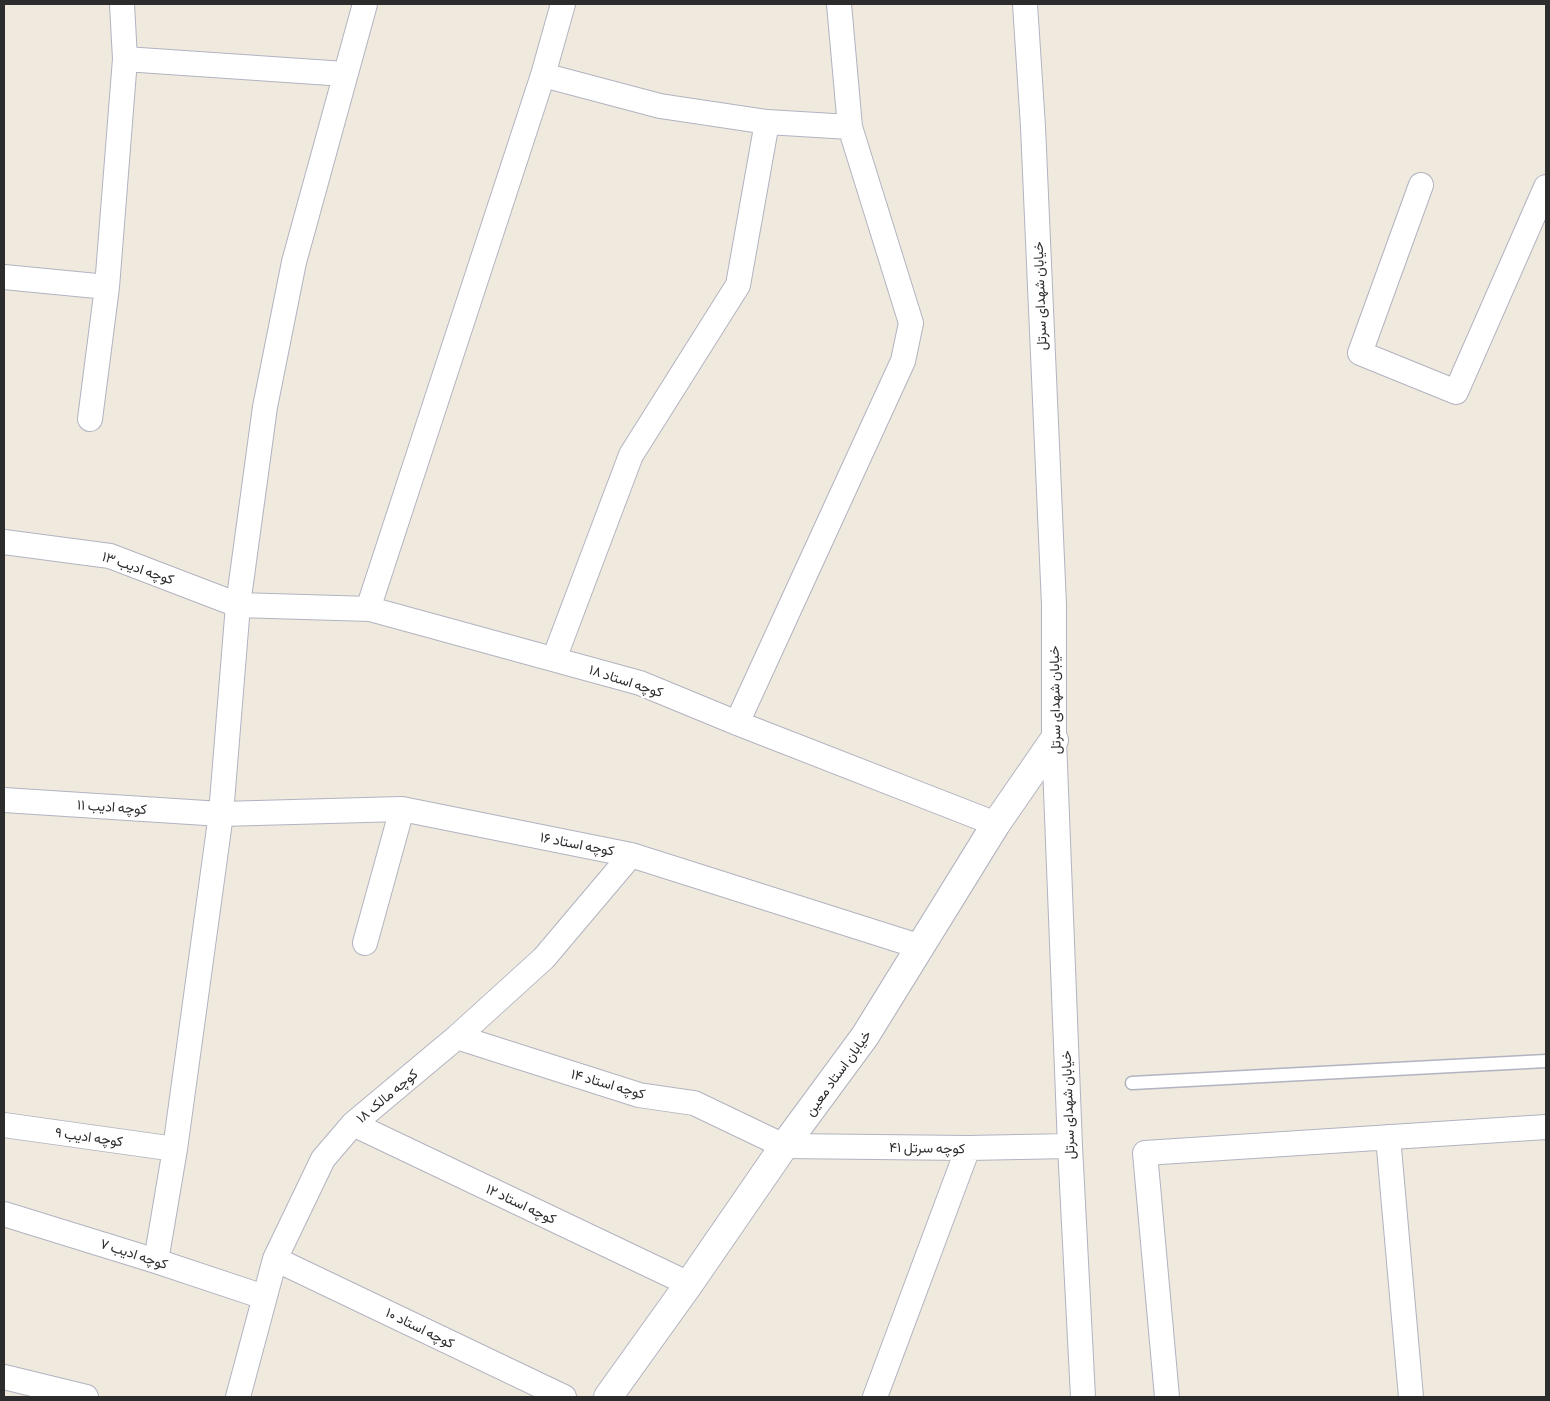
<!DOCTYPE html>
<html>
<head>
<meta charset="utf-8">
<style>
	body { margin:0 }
	#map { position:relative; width:1550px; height:1401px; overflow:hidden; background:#efe9de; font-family:Commissioner,sans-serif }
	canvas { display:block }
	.frame { position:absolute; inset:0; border:5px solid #2c2c2c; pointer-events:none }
</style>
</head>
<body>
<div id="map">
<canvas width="1550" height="1401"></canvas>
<div class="frame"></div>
</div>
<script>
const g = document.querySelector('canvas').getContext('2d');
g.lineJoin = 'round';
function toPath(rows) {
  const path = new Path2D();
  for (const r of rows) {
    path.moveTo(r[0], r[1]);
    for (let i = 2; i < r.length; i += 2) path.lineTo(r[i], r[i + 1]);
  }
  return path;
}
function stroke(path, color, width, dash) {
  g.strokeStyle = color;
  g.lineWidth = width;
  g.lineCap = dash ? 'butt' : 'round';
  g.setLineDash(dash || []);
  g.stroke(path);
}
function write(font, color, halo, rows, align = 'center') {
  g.font = font + ' Commissioner,Vazirmatn,sans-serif';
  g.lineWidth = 4.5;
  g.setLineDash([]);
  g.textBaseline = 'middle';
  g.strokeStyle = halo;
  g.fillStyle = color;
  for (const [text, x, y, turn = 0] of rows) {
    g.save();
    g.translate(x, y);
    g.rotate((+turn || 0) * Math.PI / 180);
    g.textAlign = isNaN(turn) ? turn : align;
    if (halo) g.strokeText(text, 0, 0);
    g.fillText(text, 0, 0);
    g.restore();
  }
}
const service = toPath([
	[1132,1083,1546,1061]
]);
const minor = toPath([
	[1025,4,1033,127,1054,605,1054,740,1070,1146,1083,1397],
	[125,59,345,74],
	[543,75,660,106,767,122,850,127],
	[1421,185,1360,353,1456,392,1546,187],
	[4,277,107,287],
	[90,419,107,287,125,59,122,4],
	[4,542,110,556,238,605,370,609,640,683,737,723,996,824],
	[368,609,543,75,563,4],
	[554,659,631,455,738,285,767,122],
	[737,723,903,361,911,323,850,127,839,4],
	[4,800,221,814,402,809,631,855,921,947],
	[365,943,402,809],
	[457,1037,639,1095,694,1103,784,1146,968,1148,1070,1146],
	[353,1124,689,1284],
	[4,1125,175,1149],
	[1388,1137,1411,1397],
	[4,1214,156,1261,264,1297],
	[275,1259,564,1397],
	[156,1261,175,1149,221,814,238,605,265,407,294,262,365,4],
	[4,1377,86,1397],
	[238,1397,275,1259,323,1159,353,1124,457,1037,544,958,631,855],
	[875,1397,968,1148],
	[1167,1397,1145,1153,1546,1127]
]);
const tertiary = toPath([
	[608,1397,689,1284,784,1146,865,1036,996,824,1054,740]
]);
const streetNames = [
	["خیابان شهدای سرتل",1040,296,-92],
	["کوچه ادیب ۱۳",138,568,19],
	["کوچه استاد ۱۸",626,681,18],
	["خیابان شهدای سرتل",1055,700,-91],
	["کوچه ادیب ۱۱",112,807,4],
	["کوچه استاد ۱۶",577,844,11],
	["خیابان استاد معین",838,1073,-54],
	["کوچه استاد ۱۴",608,1084,16],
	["کوچه مالک ۱۸",387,1096,-40],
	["خیابان شهدای سرتل",1068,1105,-92],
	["کوچه ادیب ۹",89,1137,8],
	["کوچه سرتل ۴۱",927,1148,1],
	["کوچه استاد ۱۲",521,1204,25],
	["کوچه ادیب ۷",134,1254,18],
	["کوچه استاد ۱۰",420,1328,26]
];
stroke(service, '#b2b3c1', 15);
stroke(minor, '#b2b3c1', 26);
stroke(tertiary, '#b2b3c1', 30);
stroke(service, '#fff', 12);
stroke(minor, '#fff', 24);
stroke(tertiary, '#fff', 28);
write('14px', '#2c2c2c', '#fff', streetNames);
</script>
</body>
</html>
